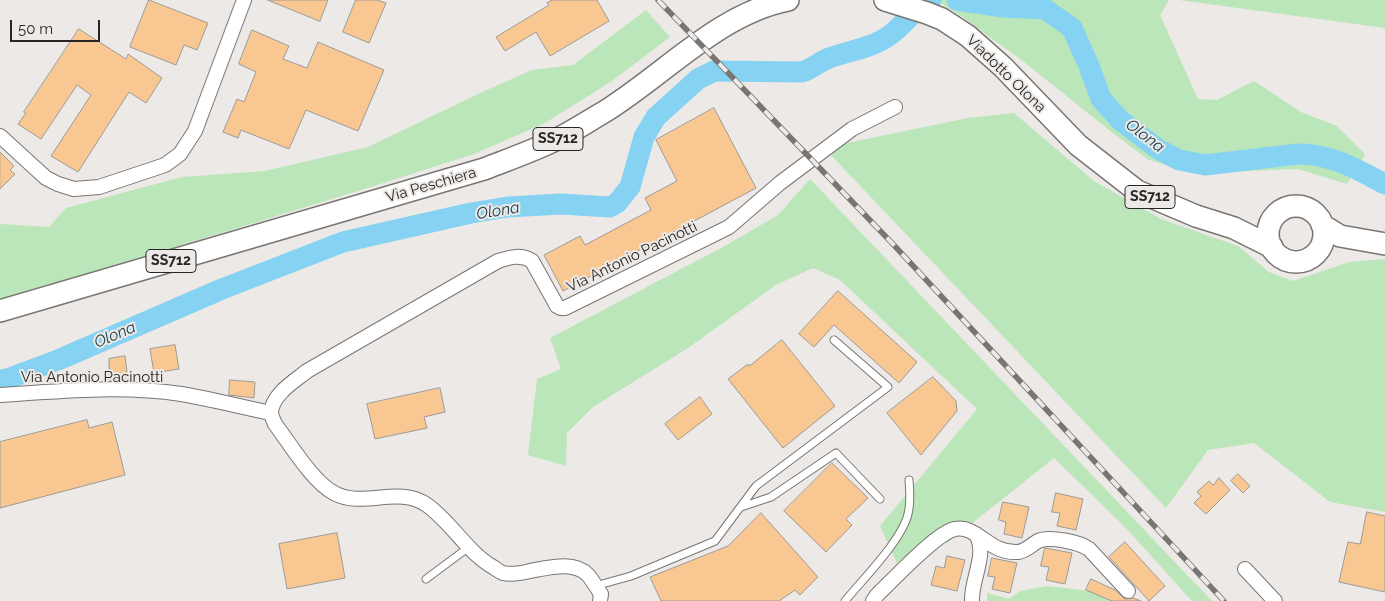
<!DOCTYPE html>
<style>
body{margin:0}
#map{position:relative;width:1385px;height:601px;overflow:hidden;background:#ede9e6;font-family:Raleway,sans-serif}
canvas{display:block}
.scale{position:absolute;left:10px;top:20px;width:90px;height:22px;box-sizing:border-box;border:2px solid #282625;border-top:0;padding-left:6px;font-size:15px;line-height:18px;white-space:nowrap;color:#282625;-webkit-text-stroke:4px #ede9e6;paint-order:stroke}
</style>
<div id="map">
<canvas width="1385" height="601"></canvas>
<div class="scale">50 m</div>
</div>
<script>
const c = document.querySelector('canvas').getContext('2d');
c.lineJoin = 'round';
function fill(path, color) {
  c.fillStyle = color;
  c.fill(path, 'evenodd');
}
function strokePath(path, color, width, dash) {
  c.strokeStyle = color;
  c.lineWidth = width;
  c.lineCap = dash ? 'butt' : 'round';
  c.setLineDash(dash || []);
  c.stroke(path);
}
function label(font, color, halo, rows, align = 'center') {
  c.font = font + ' Raleway,sans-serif';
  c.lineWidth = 4;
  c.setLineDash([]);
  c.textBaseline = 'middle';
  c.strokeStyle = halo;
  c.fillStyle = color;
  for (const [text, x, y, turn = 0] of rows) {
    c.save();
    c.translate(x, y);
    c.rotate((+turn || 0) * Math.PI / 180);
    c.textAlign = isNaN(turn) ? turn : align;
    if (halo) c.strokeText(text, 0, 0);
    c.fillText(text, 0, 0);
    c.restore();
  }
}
const green = new Path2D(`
 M936 0H1169L1160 15 1198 99 1217 100 1254 81 1301 112 1337 126 1365 154 1347 184 1298 169 1195 173 1149 160 1114 134 1024 62 961 16Z
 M1179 0H1385V28Z
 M646 10 670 37 612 81 545 123 474 154 374 186 0 301V224L49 227 66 208 182 177 265 171 368 147 478 94 532 70 573 65Z
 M1014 113 1094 181 1161 219 1238 246 1269 272 1293 281 1349 262 1385 259V512L1330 502 1254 443 1208 450 1166 508 828 152 837 145 968 118Z
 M810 179 1212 601H1192L1125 527 1054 458 946 544 937 534 897 563 880 526 977 409 840 280 813 268 776 285 688 348 593 407 567 433 566 466 528 455 537 379 561 369 550 338 723 247 778 215Z
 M1048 586 1089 591 1112 601H987V593L1009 599 1020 591Z`);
const river = new Path2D(`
 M957 0 1003 7 1045 9 1072 28 1089 66 1101 99 1120 120 1137 133 1158 149 1179 160 1205 165 1298 154C1332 154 1356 169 1385 184
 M0 380 7 379 58 360 222 289 343 242 471 213 508 207 561 204 610 207 617 203 630 187 644 137 656 117 698 79 714 71 802 72C812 69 819 62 829 58 848 51 873 48 890 35 905 24 914 9 931 0`);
const building = new Path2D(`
 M149 0 208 23 197 50 184 45 176 65 130 47Z
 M268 0H328L320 21Z
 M356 0H377L386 3 369 43 343 32Z
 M553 0H597L609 21 550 56 536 32 505 51 496 37 549 5 547 3Z
 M79 29 126 59 128 54 162 78 146 103 129 92 78 172 51 156 91 95 77 85 41 139 18 124 26 113 24 112Z
 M252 30 289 46 283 59 307 68 318 42 384 70 358 131 306 110 289 149 241 130 238 138 223 132 237 99 244 102 256 72 239 64Z
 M714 108 756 188 563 291 544 255 580 236 585 245 651 210 645 198 677 181 656 140Z
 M0 152 14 166 10 170 15 174 0 189Z
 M838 291 917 362 899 383 834 325 814 347 799 334Z
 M782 340 835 406 783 448 728 379 748 364 749 366Z
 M175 345 179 369 154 373 150 349Z
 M125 356 128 381 109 380V359Z
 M933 377 956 401 957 411 921 455 887 413Z
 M230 380 255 382 254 398 229 395Z
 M440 388 445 412 424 417 427 428 375 439 367 404Z
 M700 397 712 414 678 440 665 424Z
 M87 420 89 428 112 422 125 475 0 508V442Z
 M832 463 868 498 846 519 852 525 826 552 784 511Z
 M1238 474 1250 486 1243 493 1231 481Z
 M1219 478 1230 490 1206 514 1194 503 1201 496 1197 492 1209 481 1213 485Z
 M1056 493 1083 499 1076 530 1057 526 1060 513 1052 512Z
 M1003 502 1029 507 1022 538 1004 534 1006 522 999 520Z
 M1367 512 1385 516V592L1339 582 1348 542 1360 544Z
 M761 513 818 577 800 595 795 590 779 601H661L650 577 728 546Z
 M337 533 345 578 287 589 279 544Z
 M1125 542 1165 586 1149 601 1109 557Z
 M1045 548 1072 553 1065 584 1046 580 1049 567 1041 566Z
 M947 556 965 560 957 591 931 585 936 566 944 568Z
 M992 558 1017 563 1010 593 992 589 995 577 988 576Z
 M1091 579 1115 590 1125 599 1133 598 1141 601H1112L1086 590Z`);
const lane = new Path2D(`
 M741 507 771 497 836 453 880 499
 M426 579 469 547
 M595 586 631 576 715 541 756 486 888 387 834 340
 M845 601C863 579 902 540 908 514 911 502 910 491 909 480`);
const street = new Path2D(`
 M0 136 46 178 58 184 74 189 99 187 165 165 180 154 195 131 244 0
 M0 395C59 391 122 385 181 394 211 399 241 407 271 413
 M1245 569 1275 601
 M600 601 601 594C597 588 593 581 588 575 574 560 547 568 530 571 522 573 511 575 503 573 500 572 496 569 493 567 467 552 452 523 427 505 398 485 363 509 334 493 313 482 290 444 275 424 274 421 271 416 271 413 272 394 295 381 307 371L498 261C511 257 521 254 532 261L557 306 561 308H565L729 227 780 183 852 129 895 107
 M873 601 877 595C892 581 937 532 955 529 960 528 966 529 970 531 987 539 995 553 1018 552 1026 551 1031 545 1038 541 1050 536 1079 542 1089 549L1128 591
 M972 601C971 578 988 555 976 534`);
const primary = new Path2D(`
 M885 0 927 13 942 19 968 36 1003 67 1078 145 1137 191 1196 216 1234 228 1272 247
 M1268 234a28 28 0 1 1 56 0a28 28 0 1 1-56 0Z
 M1322 225 1340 236 1385 244
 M0 311 484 169C507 160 530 152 551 142 569 134 587 122 604 112 664 75 718 14 788 0`);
const rail = new Path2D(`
 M658 0 891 242 1224 601`);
const shields = [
 [558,139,50],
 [1150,197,50],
 [171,261,50]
];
const shieldNames = [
 ["SS712",558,139],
 ["SS712",1150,197],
 ["SS712",171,261]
];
const streetNames = [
 ["Viadotto Olona",1006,74,44],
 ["Via Peschiera",431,185,-16],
 ["Via Antonio Pacinotti",632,257,-26],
 ["Via Antonio Pacinotti",92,377]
];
const waterNames = [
 ["Olona",1145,136,37],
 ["Olona",498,211,-9],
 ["Olona",115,335,-23]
];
fill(green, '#bae6ba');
strokePath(river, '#85d2f2', 21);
fill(building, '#f8c792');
strokePath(building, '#9d9a97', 1);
strokePath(lane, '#797573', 9);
strokePath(street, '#797573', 16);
strokePath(primary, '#797573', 24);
strokePath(lane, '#fff', 7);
strokePath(street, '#fff', 14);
strokePath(primary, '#fff', 21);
strokePath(rail, '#787573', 5.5);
strokePath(rail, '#ede9e6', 4, [11]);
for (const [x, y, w] of shields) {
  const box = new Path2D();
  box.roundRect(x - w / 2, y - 11.5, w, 23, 4);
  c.fillStyle = '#ede9e6';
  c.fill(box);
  strokePath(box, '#282625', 1);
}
label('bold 14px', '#282625', null, shieldNames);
label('15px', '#282625', '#ede9e6', streetNames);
label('italic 16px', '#183c4a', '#ede9e6', waterNames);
</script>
